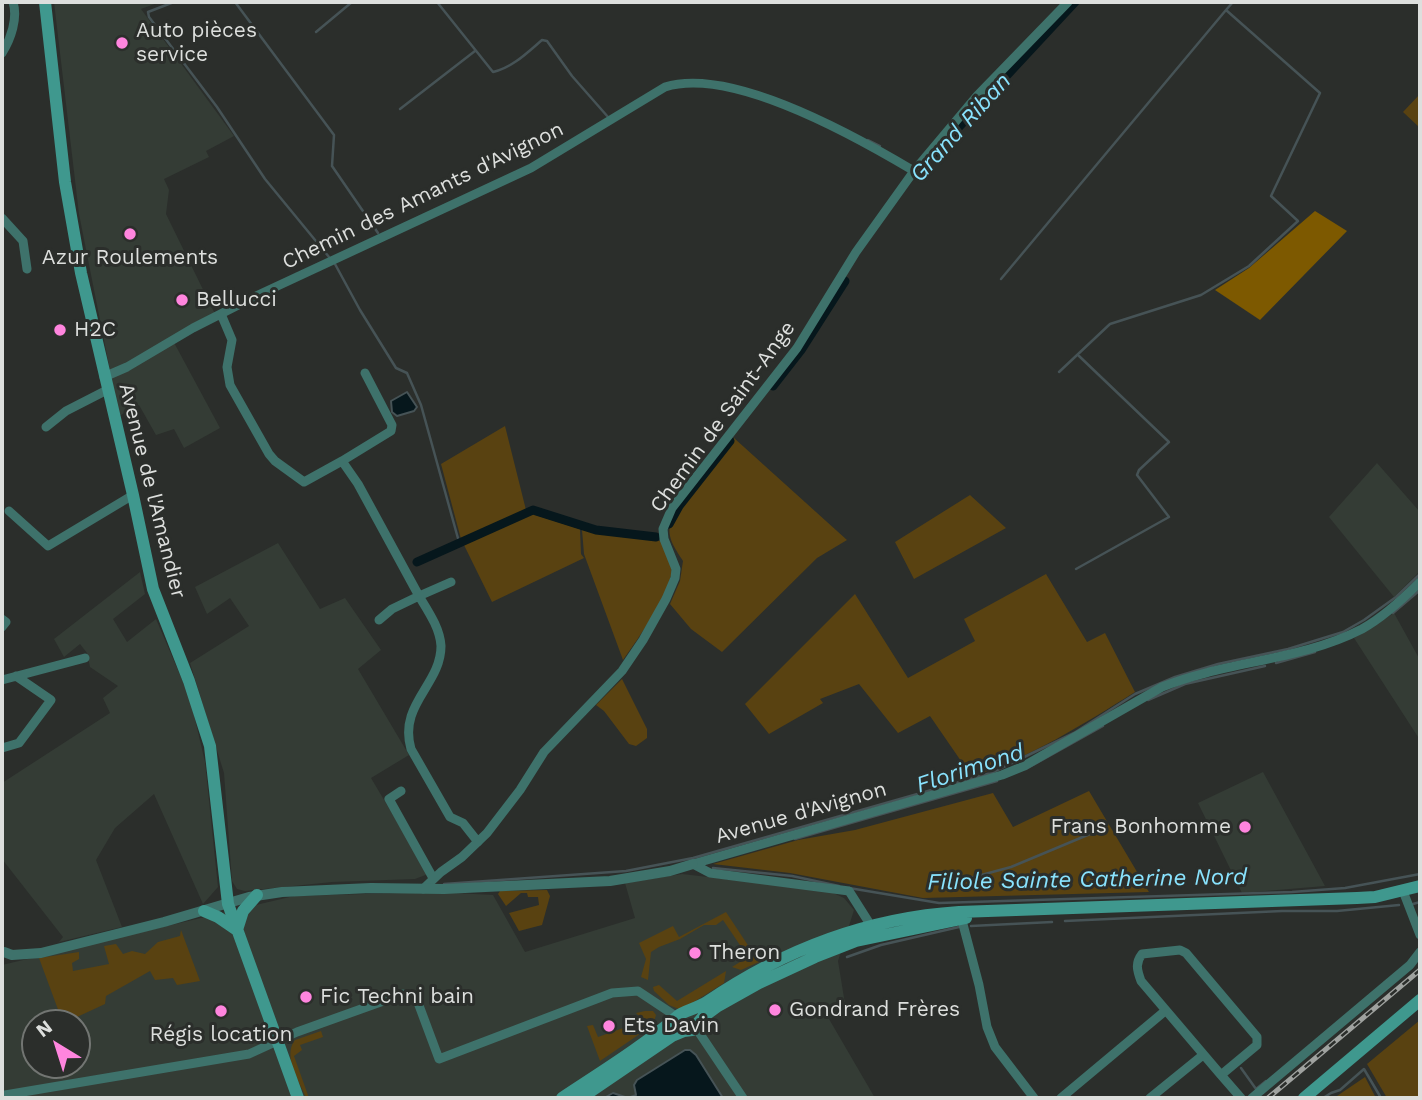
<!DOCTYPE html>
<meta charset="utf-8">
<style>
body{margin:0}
#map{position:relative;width:1422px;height:1100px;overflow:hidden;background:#2b2e2b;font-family:"Work Sans",sans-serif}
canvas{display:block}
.frame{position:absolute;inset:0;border:4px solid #dddfdd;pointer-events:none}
.north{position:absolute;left:21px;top:1009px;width:70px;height:70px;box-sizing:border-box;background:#2b2e2b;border:2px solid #727572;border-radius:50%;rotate:322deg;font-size:19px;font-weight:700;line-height:28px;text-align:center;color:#dddfdd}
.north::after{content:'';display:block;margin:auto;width:24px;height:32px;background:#ff85de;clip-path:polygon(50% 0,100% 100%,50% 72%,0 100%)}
</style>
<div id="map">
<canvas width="1422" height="1100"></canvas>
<div class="frame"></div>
<div class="north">N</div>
</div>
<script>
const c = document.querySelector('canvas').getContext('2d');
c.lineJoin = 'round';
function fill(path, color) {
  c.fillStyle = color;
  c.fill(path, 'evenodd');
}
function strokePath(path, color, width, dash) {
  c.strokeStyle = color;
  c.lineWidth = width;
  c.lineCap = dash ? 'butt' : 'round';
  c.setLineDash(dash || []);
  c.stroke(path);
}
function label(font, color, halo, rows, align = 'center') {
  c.font = font + ' "Work Sans",sans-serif';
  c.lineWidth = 6;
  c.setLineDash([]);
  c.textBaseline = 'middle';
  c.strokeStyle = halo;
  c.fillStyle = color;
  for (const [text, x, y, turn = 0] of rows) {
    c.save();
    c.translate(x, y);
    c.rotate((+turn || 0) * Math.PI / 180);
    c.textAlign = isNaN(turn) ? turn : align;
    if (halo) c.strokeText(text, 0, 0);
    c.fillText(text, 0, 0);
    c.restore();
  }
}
const built = new Path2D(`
 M54 2H160L141 9 234 136 206 151 209 157 164 179 169 190 166 214 215 314 171 337 220 428 184 448 174 429 156 435 139 405 119 416 79 214Z
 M1377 463 1420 512V571L1394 597 1329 517Z
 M278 543 320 609 345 598 381 650 358 669 409 755 371 778 428 874 415 879 332 882 245 891 237 889 232 881 224 773 190 663 249 626 230 598 207 614 195 587Z
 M140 572 145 594 113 619 127 642 156 619 190 698 205 762 218 887 203 904 154 794 115 828 96 860 122 927 59 942 63 937 2 859V783L110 713 103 698 118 686 90 667 87 653 80 644 64 657 54 639Z
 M1394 613 1420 660V740L1354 638Z
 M1263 772 1325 886 1242 893 1198 803Z
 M682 874 829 891 844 898 854 910 838 961 846 1010 829 1019 875 1098H2V965L294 896 435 892 493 895 525 952 635 918 625 883ZM35 1023H77V1065H35Z`);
const green = new Path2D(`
 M1420 94V128L1403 112Z
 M505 426 526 510 461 539 441 464Z
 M734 438 847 540 817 558 722 652 691 629 670 604 680 581 683 561C677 551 667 539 670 526 675 507 720 456 734 438Z
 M970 495 1006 528 914 579 895 542Z
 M532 514 580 529 581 554 584 558 492 602 463 543Z
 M582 530 661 541C665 548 671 558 672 566 673 591 637 640 623 660L584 554Z
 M1046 574 1087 642 1105 633 1135 692C1082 725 1031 757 972 777L930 716 898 733 859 684 820 699 823 703 769 734 745 704 855 594 908 678 975 641 964 619Z
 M622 679 647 729V738L636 746 629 744 604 711 596 705Z
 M1089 791 1149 892 923 898 790 873 713 864 798 840 855 830 993 793 1013 827Z
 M547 890 550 896 542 925 519 931 509 913 539 905 538 897H528L527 893H521L506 906 498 894 500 891Z
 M726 912 759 962 741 970 732 967 748 957 723 920 716 925H704L680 939 659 947 651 952 648 980 641 977 646 959 639 943 673 926 679 937Z
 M181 930 200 981 177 985 173 978 155 980 150 971 106 996 105 1004 77 1017 76 1022 63 1023 39 958 79 952V959L72 963 73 971 109 964 104 946 116 944 123 954 132 951 145 954 158 942 180 936Z
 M726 971 724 983 681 1010 669 1005 654 991 653 987 659 985 677 1001Z
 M645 1011H653L656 1015 653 1025 600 1061 587 1026 593 1025 598 1037 626 1027 624 1021 636 1023 641 1018 636 1013Z
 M1420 1020V1098H1387L1367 1064Z
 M321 1031 323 1037 300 1045 302 1050 294 1056 309 1098H306C300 1082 282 1056 295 1040Z
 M1365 1077 1376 1098H1333L1337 1096Z`);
const forest = new Path2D(`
 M1315 211 1347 231 1260 320 1215 290 1249 268Z`);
const water = new Path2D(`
 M407 392 417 407 414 411 397 416 392 412 391 401Z
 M685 1050H690L696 1055 723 1098H604L613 1093 628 1098 636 1095 634 1085 637 1080Z`);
const stream = new Path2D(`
 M174 2 148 12 149 17 217 107 265 179 329 257
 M235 2 334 135 332 166 378 233
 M437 2 493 72C512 68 528 52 542 40L547 41 572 76 608 117
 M316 32 352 2
 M400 109 475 51
 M868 140 880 146
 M335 264 360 310 396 368 407 373 421 405 459 542
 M1001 279 1226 10
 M1059 372 1110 324 1201 295 1249 266 1298 221 1271 196 1320 93 1226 10 1233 2
 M1076 569 1169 517 1137 475 1139 470 1169 442 1079 356
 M1393 613 1420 590
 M1276 663 1315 652
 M1148 700 1185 684 1265 666
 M1026 769 1103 726
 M795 839 997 781
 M713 868 792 876 839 886
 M444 884 626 871 693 858 991 773 1074 733 1135 694 1175 677 1218 664 1288 649 1343 632 1364 620 1396 597 1420 574
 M944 885 1011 867 1090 834
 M849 888 939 903 1292 892 1345 888 1420 874
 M1413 904 1420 902
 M1065 921 1282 911H1337L1399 905
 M971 926 1052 922
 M847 957 881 945 959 927
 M1241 1068 1256 1089 1266 1081
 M1323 1098 1331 1093 1340 1090 1364 1069 1381 1098`);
const canal = new Path2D(`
 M931 157 1075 2
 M773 386 801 350 845 281
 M669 524 679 506 730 441
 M417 562 533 510 596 530 656 537`);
const minor = new Path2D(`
 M2 53C11 39 18 18 13 2
 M2 218 23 241 27 269
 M221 314 232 340 227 367 230 385 269 454 275 461 304 482 342 461 358 484 419 596 451 582
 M104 377 127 367 193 328 256 296 531 168 665 87C731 66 857 137 914 171
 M46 427 66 411 107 390
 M342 461 391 431 392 425 365 373
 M9 511 48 546 133 495
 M2 619 6 622 2 627
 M379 620 392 609 419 596C428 611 440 628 441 646 441 685 398 704 411 749L450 817 463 823 478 842
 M2 680 85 658
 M2 748 19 743 51 700 16 676
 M401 791 389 799 433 878
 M693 864 1002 775 1024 766 1162 687C1226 661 1300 661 1362 629 1384 617 1403 599 1420 582
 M693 864 710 873 849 891 868 921 871 931
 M423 889 441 872 462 857 487 833 520 790 544 752 622 671 643 640 666 599 675 578 676 569 664 539 663 529 672 508 797 348 856 252 914 171 977 96 1068 2
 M1403 891 1420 935
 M960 913 979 985 987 1027 995 1047 1034 1098
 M1180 950 1186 953 1257 1037V1045L1221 1075 1141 981C1137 970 1135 963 1142 954Z
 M696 1028 743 1098
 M1221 1075 1241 1098
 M2 1098 5 1095 249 1054 297 1032 403 994 417 1000 439 1059 612 993 638 991 677 1017
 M1061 1098 1165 1011
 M1150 1098 1203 1055
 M1252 1098 1410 965 1420 952`);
const tertiary = new Path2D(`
 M4 952 12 955 41 953 164 922 249 897 282 892 371 888 444 889 610 881 670 871 693 864`);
const secondary = new Path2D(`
 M45 2 65 182 81 273 133 495 153 589 189 681 210 746 228 904 298 1098
 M204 911 218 917 237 930 243 911 257 895
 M562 1098C601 1072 644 1046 679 1015 682 1012 700 1007 707 1002 783 950 867 918 959 912L1357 898 1375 897 1420 886
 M581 1098 672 1036 684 1031 692 1030 703 1017 718 1006 759 983 815 957 856 941 966 918
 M1304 1098 1420 1000`);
const rail = new Path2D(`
 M1268 1098 1420 970`);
const markers = [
 [122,43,7,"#ff85de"],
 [130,234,7,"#ff85de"],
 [182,300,7,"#ff85de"],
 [60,330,7,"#ff85de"],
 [1245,827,7,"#ff85de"],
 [695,953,7,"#ff85de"],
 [306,997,7,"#ff85de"],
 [775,1010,7,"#ff85de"],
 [221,1011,7,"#ff85de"],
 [609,1026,7,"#ff85de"]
];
const poiNames = [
 ["Auto pièces",136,31],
 ["service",136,55],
 ["Azur Roulements",130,258,"center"],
 ["Bellucci",196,300],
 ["H2C",74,330],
 ["Frans Bonhomme",1231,827,"right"],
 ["Theron",709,953],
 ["Fic Techni bain",320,997],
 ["Gondrand Frères",789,1010],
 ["Ets Davin",623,1026],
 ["Régis location",221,1035,"center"]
];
const streetNames = [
 ["Chemin des Amants d'Avignon",423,196,-26],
 ["Chemin de Saint-Ange",723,417,-54],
 ["Avenue de l'Amandier",152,491,76],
 ["Avenue d'Avignon",801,813,-16]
];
const waterNames = [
 ["Grand Riban",961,128,-48],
 ["Florimond",970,769,-18],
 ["Filiole Sainte Catherine Nord",1087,880,-1]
];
fill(built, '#343c35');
fill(green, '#594211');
fill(forest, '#7d5900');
fill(water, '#06171c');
strokePath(water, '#465356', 2);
strokePath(stream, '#465356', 2.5);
strokePath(canal, '#06171c', 9);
strokePath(minor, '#3e726b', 9);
strokePath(tertiary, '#3e726b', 10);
strokePath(secondary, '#3f988e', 12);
strokePath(rail, '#9fa29f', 5);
strokePath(rail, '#2b2e2b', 2.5, [8]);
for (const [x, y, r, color] of markers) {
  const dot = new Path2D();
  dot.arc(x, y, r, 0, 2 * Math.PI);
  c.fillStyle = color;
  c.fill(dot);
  strokePath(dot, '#2b2e2b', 2.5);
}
label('21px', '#dddfdd', '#2b2e2b', poiNames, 'left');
label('21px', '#dddfdd', '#2b2e2b', streetNames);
label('italic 23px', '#89e3fe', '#2b2e2b', waterNames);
</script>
